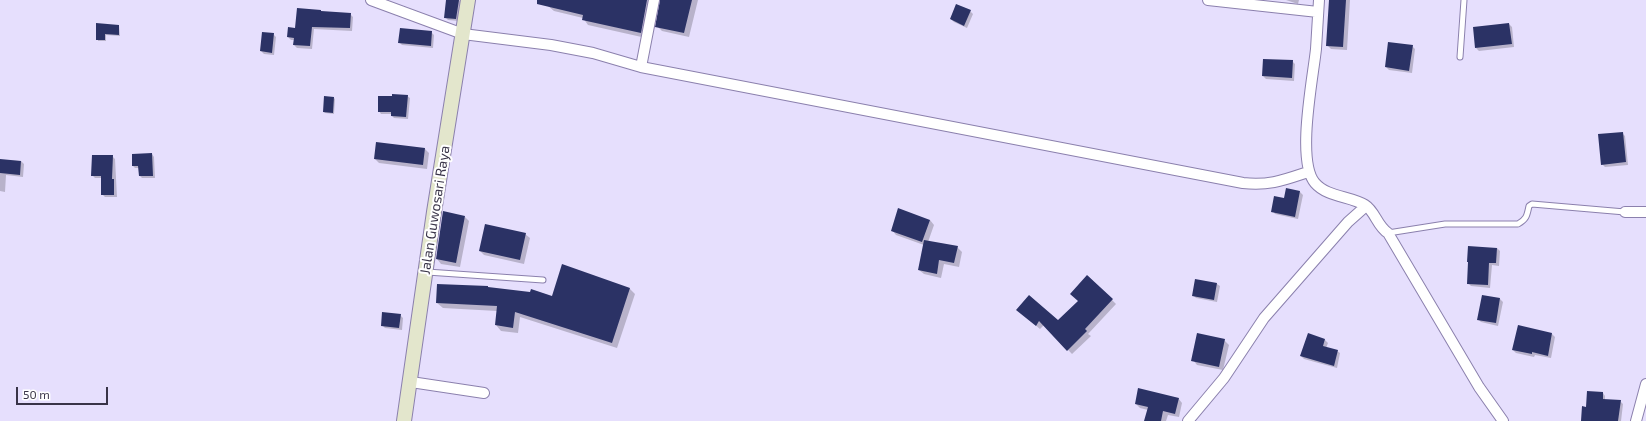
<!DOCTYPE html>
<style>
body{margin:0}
#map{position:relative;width:1646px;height:421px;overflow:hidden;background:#e6dffd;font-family:"Exo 2",sans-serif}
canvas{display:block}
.scale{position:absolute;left:16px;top:387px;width:92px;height:18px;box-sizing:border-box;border:2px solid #393448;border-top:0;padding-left:5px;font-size:12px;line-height:14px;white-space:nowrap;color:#393448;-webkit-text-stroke:3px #fff;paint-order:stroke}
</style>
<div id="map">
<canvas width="1646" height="421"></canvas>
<div class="scale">50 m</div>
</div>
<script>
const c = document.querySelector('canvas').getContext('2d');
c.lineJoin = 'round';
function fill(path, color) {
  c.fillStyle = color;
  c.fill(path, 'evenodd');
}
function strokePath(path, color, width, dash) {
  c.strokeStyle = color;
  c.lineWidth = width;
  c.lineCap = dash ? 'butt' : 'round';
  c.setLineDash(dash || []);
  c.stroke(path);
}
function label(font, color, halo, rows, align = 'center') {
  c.font = font + ' "Exo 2",sans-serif';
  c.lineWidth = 4;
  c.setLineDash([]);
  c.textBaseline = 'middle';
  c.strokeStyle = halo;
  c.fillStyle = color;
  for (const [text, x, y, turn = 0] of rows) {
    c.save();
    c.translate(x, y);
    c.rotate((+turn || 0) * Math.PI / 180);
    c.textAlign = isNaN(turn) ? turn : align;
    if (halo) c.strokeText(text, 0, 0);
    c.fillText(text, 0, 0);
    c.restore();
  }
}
const shadow = new Path2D(`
 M447 0H459L462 3 459 21 448 20 445 17Z
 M550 0H656L646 38 588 25 583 18 554 11 548 6Z
 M661 0H698L689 37 662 31 657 26Z
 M1286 0H1299L1298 4Z
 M1330 0H1350L1347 50 1331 49 1327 45Z
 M321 11 323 12 350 14 353 17 352 31 314 29 312 49 297 48 294 45 295 40H291L288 37 295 29Z
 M970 11 973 14 967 28 954 22 951 19Z
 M97 24 119 26 120 36 106 35V41H98Z
 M1509 24 1512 27 1514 47 1479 51 1476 48Z
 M431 32 434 35 433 48 402 45 399 42Z
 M273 34 276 37 274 55 264 54 261 51Z
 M1412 46 1415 49 1412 73 1389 70 1386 67Z
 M1292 61 1295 64 1294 81 1266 79 1263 76Z
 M407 96 410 98 408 119 394 118 392 116V114H381L379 111Z
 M334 98 335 99 334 114 325 113 324 112Z
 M1622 133 1625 136 1628 165 1605 167 1602 164Z
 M424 148 429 153 427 169 379 163 375 159Z
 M152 154 154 157 155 178H142L140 176 139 168H135L133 166Z
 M112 156 115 159 117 197H105L102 194V178H95L92 175Z
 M0 160 21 161 24 164 23 177 6 175 5 192 0 191Z
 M1287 189 1300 192 1303 195 1298 219 1275 214 1273 211 1285 200Z
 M465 217 469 221 460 267 441 264 437 259Z
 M930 220 934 225 928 242 957 247 962 252 959 267 944 264 941 278 924 274 919 270 924 245 896 235 892 230Z
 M525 234 530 238 524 264 484 255 480 251Z
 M1497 248 1500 251 1499 266 1492 265 1490 288 1471 286 1468 283Z
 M563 265 630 289 635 294 617 348 520 317 518 333 501 331 496 325 497 311 443 308 437 303 489 289 552 297Z
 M1088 276 1116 304 1088 334 1091 336 1072 354 1044 325 1040 329 1022 314 1058 321 1079 301Z
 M1196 280 1217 284 1220 286 1217 302 1196 298 1194 296Z
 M1483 296 1500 299 1503 302 1498 326 1481 322 1478 319Z
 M400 315 403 318 402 330 385 328 382 325Z
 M1519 326 1552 334 1555 337 1551 358 1535 355 1534 357 1516 353 1513 350Z
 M1309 335 1325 340 1328 343 1326 348 1337 351 1340 353 1337 368 1304 359 1301 356Z
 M1224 340 1229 345 1223 370 1197 365 1193 360Z
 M1603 393 1605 396V400L1620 401 1623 404 1621 421H1582L1587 408Z
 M1178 398 1182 403 1179 417 1168 415 1166 421H1145L1148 410 1140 408 1136 404Z`);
const building = new Path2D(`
 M446 0H459L456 19 444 18Z
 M537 0H647L641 33 582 20 583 15 537 4Z
 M660 0H692L684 33 655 27Z
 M1329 0H1346L1343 47 1326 46Z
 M956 4 971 10 964 26 950 19Z
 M297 8 321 10V11L351 13 350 28 312 27 310 46 293 45 294 38 287 37 288 27 295 28Z
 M96 23 119 25V35L105 34V40H96Z
 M1509 23 1512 44 1475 48 1473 27Z
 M400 28 432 31 431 46 398 43Z
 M262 32 274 33 272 53 260 51Z
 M1388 42 1413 45 1409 71 1385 67Z
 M1263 59 1293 60 1292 78 1262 76Z
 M392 94 408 95 406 117 391 116V112H378V96H392Z
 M324 96 334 97 333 113 323 112Z
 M1623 132 1626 162 1601 165 1598 134Z
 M376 142 425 148 423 165 374 159Z
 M152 153 153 176H139L138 166H132V154Z
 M92 155H113L112 179H114V195H101V176H91Z
 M0 159 21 161 20 175 0 173Z
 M1286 188 1300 191 1295 217 1271 212 1274 196 1284 198Z
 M898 208 930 220 922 242 891 231Z
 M443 211 465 216 456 263 436 259Z
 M485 224 526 233 520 260 479 251Z
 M924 240 958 246 954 263 939 260 937 274 918 270Z
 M1468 246 1497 248 1496 263H1489L1488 285 1467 284 1468 262H1467Z
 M562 264 630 288 612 343 515 312 513 328 495 325 497 306 436 303 437 284 488 286V287L530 292 531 289 552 296Z
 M1087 275 1113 299 1085 329 1087 331 1067 351 1039 321 1036 326 1016 310 1029 295 1058 320 1078 301 1070 294Z
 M1195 279 1217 283 1214 300 1192 296Z
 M1482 295 1500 298 1496 323 1477 320Z
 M382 312 401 314 399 328 381 326Z
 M1518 325 1552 333 1548 356 1532 352V354L1512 350Z
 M1197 333 1225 339 1219 367 1191 361Z
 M1308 333 1325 339 1323 346 1338 350 1334 366 1300 356Z
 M1138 388 1179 398 1175 414 1163 411 1161 421H1144L1148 407 1135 404Z
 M1587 391 1603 392V399L1621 400 1618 421H1581L1582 406 1586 407Z`);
const lane = new Path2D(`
 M1460 57 1464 0
 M1388 233 1445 224H1518C1527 219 1527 215 1529 206L1532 204 1625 212
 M427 272 543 280`);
const street = new Path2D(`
 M371 0 463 34 551 45 593 53 641 67 1243 183C1269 186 1284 180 1308 172
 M1208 0 1318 12
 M1319 0C1318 16 1317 32 1316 49 1313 78 1296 161 1315 183 1327 197 1350 196 1365 205 1375 211 1377 226 1388 233L1479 387 1503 421
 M641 67 654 0
 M1625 212H1646
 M411 382 484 393
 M1188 421 1224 378 1264 318 1348 222 1366 206
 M1636 421 1646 384`);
const secondary = new Path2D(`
 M404 421 434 212 468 0`);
const streetNames = [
 ["Jalan Guwosari Raya",435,210,-81]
];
fill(shadow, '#0003');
fill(building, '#2b3265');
strokePath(lane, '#8b80ad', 7);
strokePath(street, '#8b80ad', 12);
strokePath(secondary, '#8b80ad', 16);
strokePath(lane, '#fff', 5);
strokePath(street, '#fff', 10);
strokePath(secondary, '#e3e6cc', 14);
label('14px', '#393448', '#fff', streetNames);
</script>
